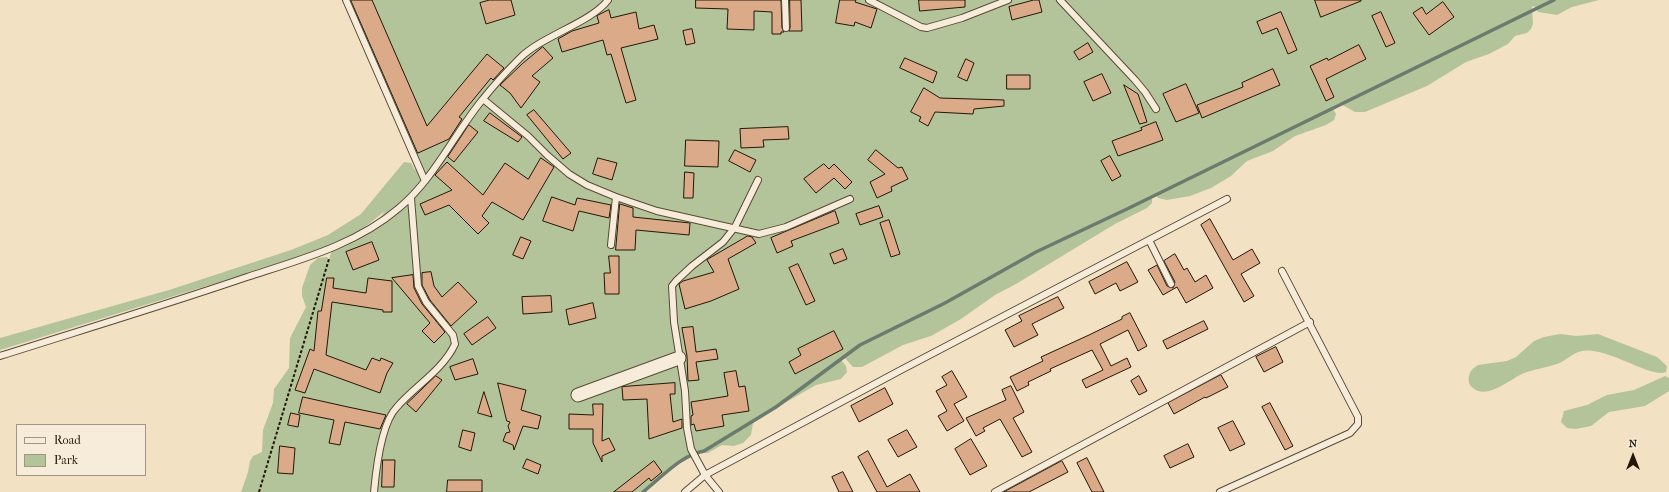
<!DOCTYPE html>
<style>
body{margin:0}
#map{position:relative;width:1669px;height:492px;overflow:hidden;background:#f3e1c4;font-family:"IM FELL French Canon",serif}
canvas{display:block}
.legend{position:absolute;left:16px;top:424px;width:130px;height:52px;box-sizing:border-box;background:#f7ecd9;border:1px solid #a29785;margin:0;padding:5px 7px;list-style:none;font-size:12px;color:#231706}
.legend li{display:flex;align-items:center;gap:8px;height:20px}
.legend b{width:20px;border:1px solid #a29785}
.north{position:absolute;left:1613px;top:436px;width:40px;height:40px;-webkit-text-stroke:3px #f7ecd9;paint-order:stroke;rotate:0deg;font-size:11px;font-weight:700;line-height:16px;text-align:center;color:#231706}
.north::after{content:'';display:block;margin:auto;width:14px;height:18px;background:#231706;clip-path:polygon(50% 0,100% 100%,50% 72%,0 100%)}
</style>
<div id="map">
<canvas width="1669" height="492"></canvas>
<ul class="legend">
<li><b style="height:5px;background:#f7ecd9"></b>Road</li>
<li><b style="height:11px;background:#b4c49a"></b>Park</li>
</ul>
<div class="north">N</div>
</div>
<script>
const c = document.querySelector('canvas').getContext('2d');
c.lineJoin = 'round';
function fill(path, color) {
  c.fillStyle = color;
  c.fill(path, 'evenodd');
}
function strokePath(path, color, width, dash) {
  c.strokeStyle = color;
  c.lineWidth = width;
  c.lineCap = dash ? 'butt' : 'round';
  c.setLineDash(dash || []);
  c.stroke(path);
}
const green = new Path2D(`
 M345 0H1599L1572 7 1557 15 1538 12 1534 6 1532 7 1533 24 1531 29 1527 33 1515 36 1508 44 1489 54 1466 62 1427 86 1365 112H1355L1339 103 1332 107 1336 114 1334 120 1326 125 1295 136 1273 151 1247 161 1231 176 1211 188 1190 196 1167 200 1158 198 1156 195 1152 197V203L1147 208 1115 224 1016 284 995 295 961 319 931 336 903 345 862 367H853L844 357 841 360 846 366 847 372 841 379 816 385 757 419 753 423 751 435 743 443 734 446 722 445 708 453H693L643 492H241L248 472 250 461 253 456 262 452 263 430 273 403 274 389 289 368 290 338 306 307 302 296V288L310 265 318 258 327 257 329 260 332 250 371 230 385 211 355 235 313 253 0 350V338L169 290 291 250 328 235 361 214 404 162 411 163 415 170 417 166Z
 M1560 334 1577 336 1598 334 1657 357 1667 366 1666 372C1652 379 1606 346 1582 351 1572 353 1566 361 1557 364 1546 368 1533 369 1522 374 1509 380 1486 401 1472 387 1469 385 1468 381 1469 376 1470 371 1473 368 1478 365L1507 361 1516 357 1534 341 1544 337Z
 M1665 376 1669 378V391L1645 406 1609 412 1591 426 1576 429 1567 428 1561 422 1564 411 1587 405 1607 395 1634 390Z`);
const stream = new Path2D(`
 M643 492C662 477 681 455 704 451L776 407 860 345 945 303 1036 252 1127 209 1554 0`);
const building = new Path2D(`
 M351 0H372L427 126 487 54 504 68 493 80 491 78 459 117 462 119 449 139 418 153Z
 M490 0H511L515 15 486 24 480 3Z
 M696 0H781L782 28 784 32H781V34H772V12L754 11V30L727 29 728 9 696 8Z
 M790 0H801L802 31H789L790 28Z
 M840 0H856L855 2 877 9 871 28 855 22 854 26 836 23Z
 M919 0H965V7L920 11Z
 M1034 0H1039L1042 12 1012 20 1009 7Z
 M1315 0H1361V1L1321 17Z
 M1443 2 1454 17 1429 35 1413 13 1422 7 1426 14Z
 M609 10 611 18 636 12 639 29 654 25 658 39 621 48 636 100 626 103 611 54 607 55 603 40 562 52 558 39 572 31 599 23 597 16Z
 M1281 12 1297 50 1288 54 1277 28 1262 34 1257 22Z
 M1381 12 1395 43 1386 47 1372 16Z
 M692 29 695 43 686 45 683 31Z
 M1088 43 1093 52 1079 60 1074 52Z
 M1359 45 1366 59 1326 79 1334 97 1326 101 1310 66 1327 58 1328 60Z
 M543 47 553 58 532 76 540 82 521 108 510 93 500 85 522 64Z
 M905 58 937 72 933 83 900 68Z
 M966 59 974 63 967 81 958 77Z
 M1273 69 1280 85 1202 118 1197 105 1243 87 1242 83Z
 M1102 74 1111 93 1093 101 1084 82Z
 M1007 75H1030V89H1007Z
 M1186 84 1199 113 1176 122 1163 94Z
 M1124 85 1138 94 1147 122 1140 124Z
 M924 88 940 98 1004 100V106L974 109 973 114 935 112 928 126 919 121 921 117 911 112Z
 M534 110 571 153 563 159 527 115Z
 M490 113 522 137 518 142 484 121Z
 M1156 122 1163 140 1118 156 1112 141 1142 130 1141 128Z
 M469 125 478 132 454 162 448 157Z
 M788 127 789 139 763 140 764 147 741 148 740 129Z
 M686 140 719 141 718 167 685 166Z
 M735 150 756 160 750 172 729 161Z
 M876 150 898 168 902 167 908 179 891 187 892 191 877 198 870 182 885 174 868 160Z
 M1110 156 1121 176 1112 181 1101 161Z
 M541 158 554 167 523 220 492 202 482 216 489 223 478 234 449 205 425 215 420 204 452 190 435 175 447 162 483 195 505 163 528 179Z
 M598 158 617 163 612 180 593 174Z
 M824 164 829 169 834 164 852 182 845 189 834 178 816 193 804 179Z
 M685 172 694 173 693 198H684Z
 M552 197 575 205 577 198 611 205 609 218 579 211 573 231 543 221Z
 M620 204 633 208V217L690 223 689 235 636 230 635 250H616Z
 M879 206 883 217 860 225 856 214Z
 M835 211 839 223 791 241 793 246 777 253 771 238Z
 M1210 219 1233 260 1252 249 1260 263 1241 274 1254 296 1244 302 1201 225Z
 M889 220 900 254 891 257 880 223Z
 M748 236 752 237 756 243 728 259 739 289 711 301 685 309 679 284 683 281 714 272 707 260Z
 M521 237 531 241 523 259 513 255Z
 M372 242 379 260 353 270 346 252Z
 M843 249 847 259 834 264 830 254Z
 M1175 254 1184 270 1187 268 1195 282 1206 275 1213 288 1186 303 1177 287 1163 295 1148 270 1157 265 1167 286 1173 288 1175 282 1164 261Z
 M609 256H619V294H605L604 273H610Z
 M1127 262 1138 282 1120 291 1116 283 1095 294 1089 282Z
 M798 264 815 301 806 305 789 268Z
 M431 272 434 286 442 297 458 282 477 302 451 326 430 300 422 285V273Z
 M413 275 414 288 422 304 445 332 434 343 422 331 430 323 392 278Z
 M327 278H334L333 288 366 293 368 278 392 281V312H383V310L332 302 326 355 366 370 372 358 380 361 381 358 393 363 387 373 380 393 314 369 305 393 295 390 310 349 314 351 318 311H321Z
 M551 296 552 312 523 314 522 297Z
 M1058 297 1064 308 1032 324 1038 335 1014 347 1005 330 1022 321 1019 316Z
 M593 303 596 318 569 325 566 310Z
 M1130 313 1147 346 1138 351 1128 330 1100 344 1111 366 1127 358 1131 367 1086 388 1082 380 1103 370 1092 350 1050 369 1051 371 1028 382 1029 385 1017 391 1010 377 1043 361 1041 357 1089 335 1122 319V317Z
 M488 317 496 328 472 345 464 334Z
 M1204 321 1208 329 1167 349 1163 341Z
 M693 327 696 352 716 349 718 359 696 362 699 380 688 381 687 356 682 328Z
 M834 331 843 349 795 374 789 362 801 355 798 349Z
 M1276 347 1283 362 1264 372 1256 357Z
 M473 359 478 374 455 380 450 367Z
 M736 371 739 387 745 386 749 411 722 415 724 426 696 431 694 424 691 425V416L693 415 691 402 728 396 724 373Z
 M952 371 967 397 954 404 964 421 947 431 938 416 947 411 936 391 947 385 942 377Z
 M1221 375 1228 387 1206 398 1205 397 1174 414 1168 403Z
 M436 376 442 380 416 412 407 404Z
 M1139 376 1147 391 1139 395 1131 381Z
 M498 383 526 390 521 410 541 416 538 429 523 426 514 450 513 445 503 441 506 433 510 432 508 426 510 422 507 421Z
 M675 383V394H670L673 422 682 419V428L649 439 647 399 623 400 622 387Z
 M1011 386 1024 412 1013 418 1032 452 1022 457 1000 419 983 428 985 431 976 436 966 418 1006 400 1002 390Z
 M885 388 893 404 859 422 851 406Z
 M484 392 492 417 478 413Z
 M303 397 348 407 386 415 380 429 345 422 340 445 329 443 334 420 299 413Z
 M1270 403 1293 446 1285 450 1262 407Z
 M593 404H603L602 441 609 438 615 450 602 456V462L593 443V429H569V414L593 415Z
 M291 413 300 415 298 427 288 425Z
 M1233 421 1245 444 1230 451 1218 428Z
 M463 430 475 433 471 451 459 447Z
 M907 430 917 447 898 457 888 440Z
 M971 439 987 466 970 475 955 449Z
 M1188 444 1194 457 1170 468 1164 456Z
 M280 446 295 448 293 474 278 473Z
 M868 451 887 487 910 474 920 492H877L858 457Z
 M1087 458 1104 492H1092L1077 463Z
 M527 459 541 465 538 474 523 468Z
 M383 460H395L394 487H382Z
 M654 461 662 472 651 481 649 478 632 492H614Z
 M1062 461 1068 472 1029 492H1004Z
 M843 472 853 492H839L832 477Z
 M448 480H482V492H447Z`);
const path = new Path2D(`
 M259 492 329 259`);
const service = new Path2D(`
 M346 0 425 181
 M785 0 786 28
 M869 0 921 27 927 28 962 18 1008 0
 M1060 0 1135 80 1145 92 1156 109
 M483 99 528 136 547 155 569 174 587 185 616 197 657 211 759 234 786 227 850 199
 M1149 240 1171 284
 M611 245 616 197
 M0 356C82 330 165 305 247 277 299 260 356 245 399 208 434 179 454 134 483 99 494 85 507 71 520 58 542 36 592 22 608 0
 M374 492C376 470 381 423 397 407 415 386 443 370 455 344L453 335 426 302 418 286 411 198
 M685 492 705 475 899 371 1227 199
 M719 492 705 475 691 449 687 428 685 391 674 322 672 286 676 281 692 266 723 242 735 227 758 180
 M995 492 1310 322
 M1220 492 1350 433 1358 424V417L1282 271`);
const minor = new Path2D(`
 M578 395 679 358`);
fill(green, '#b4c49a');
strokePath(stream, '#6b7b6d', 3.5);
fill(building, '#dbaa89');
strokePath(building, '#231706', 1);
strokePath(service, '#574a36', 8);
strokePath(minor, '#574a36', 15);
strokePath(path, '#231706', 2, [3, 2]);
strokePath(service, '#f7ecd9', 6);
strokePath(minor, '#f7ecd9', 13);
</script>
